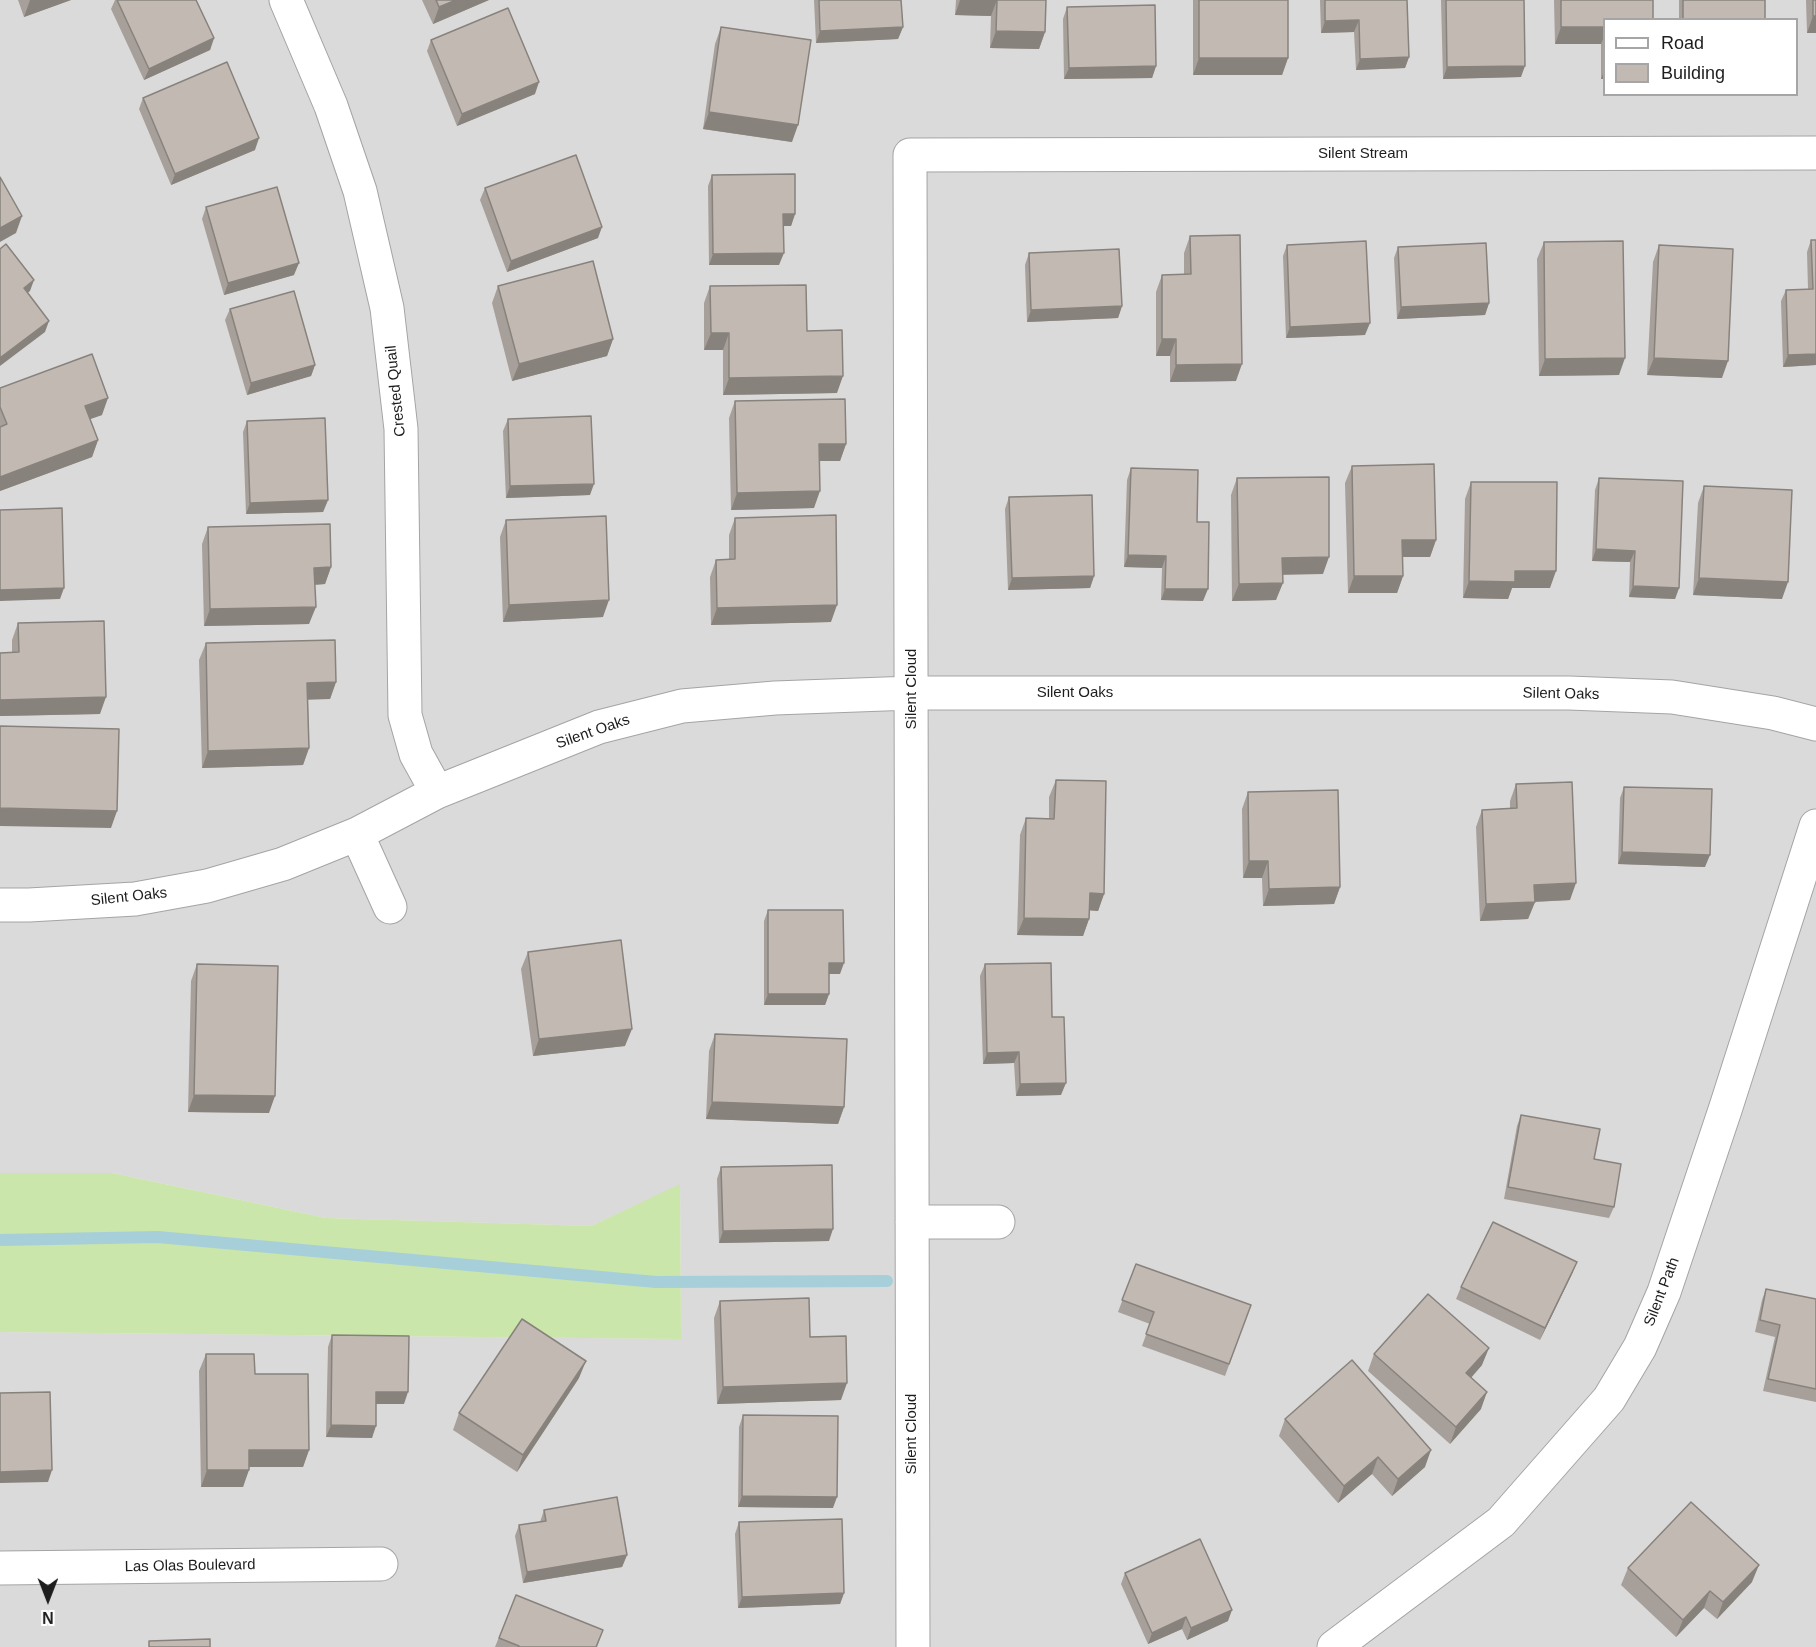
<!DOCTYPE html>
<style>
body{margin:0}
#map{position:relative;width:1816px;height:1647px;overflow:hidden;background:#eeeae3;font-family:Helvetica,sans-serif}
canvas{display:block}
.legend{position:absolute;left:1603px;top:18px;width:195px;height:78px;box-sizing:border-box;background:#fff;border:2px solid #a5a5a5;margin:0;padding:8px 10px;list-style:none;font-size:18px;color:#1d1d1d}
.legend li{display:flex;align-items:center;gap:12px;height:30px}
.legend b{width:30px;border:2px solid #a5a5a5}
.north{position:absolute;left:18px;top:1569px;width:60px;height:60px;-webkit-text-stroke:4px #fff;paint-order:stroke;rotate:180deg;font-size:16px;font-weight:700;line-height:24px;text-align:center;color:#1d1d1d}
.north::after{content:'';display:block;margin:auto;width:21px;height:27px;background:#1d1d1d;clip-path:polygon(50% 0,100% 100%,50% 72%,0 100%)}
</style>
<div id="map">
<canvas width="1816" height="1647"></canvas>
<ul class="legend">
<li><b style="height:8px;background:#fff"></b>Road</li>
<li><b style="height:16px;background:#c2b9b3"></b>Building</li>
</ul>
<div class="north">N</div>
</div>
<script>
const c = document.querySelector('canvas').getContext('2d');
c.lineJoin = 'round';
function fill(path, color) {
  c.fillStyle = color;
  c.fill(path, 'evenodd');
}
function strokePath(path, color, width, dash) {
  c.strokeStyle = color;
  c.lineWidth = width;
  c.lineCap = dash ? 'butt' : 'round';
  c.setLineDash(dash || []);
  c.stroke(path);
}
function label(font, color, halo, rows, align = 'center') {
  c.font = font + ' Helvetica,sans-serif';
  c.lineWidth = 6;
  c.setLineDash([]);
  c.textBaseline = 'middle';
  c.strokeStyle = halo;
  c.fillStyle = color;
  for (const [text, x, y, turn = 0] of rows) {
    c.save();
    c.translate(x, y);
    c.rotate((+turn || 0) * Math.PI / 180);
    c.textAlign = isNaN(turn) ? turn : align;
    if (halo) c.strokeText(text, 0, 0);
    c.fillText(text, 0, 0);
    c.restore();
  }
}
const residential = new Path2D(`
 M0 0H1816V1647H0V1332L681 1339 680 1185 591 1226 326 1218 112 1173H0ZM1604 20H1796V94H1604Z`);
const grass = new Path2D(`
 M0 1173H112L326 1218 591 1226 680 1184 681 1339 0 1332Z`);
const stream = new Path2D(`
 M0 1240 158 1237 656 1282 887 1281`);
const minor = new Path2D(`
 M286 0 331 106 360 191 387 308 401 429 405 715 416 754 437 792
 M357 834 390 907
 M0 905H29L135 899 207 886 283 864 357 834 437 792 599 727 682 706 775 698 912 693H1569L1672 697 1773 713 1816 724
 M912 1222H998
 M0 1568 381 1564
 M913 1647 910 155 1816 153
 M1334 1647 1501 1522 1609 1399 1640 1347 1664 1292 1725 1110 1816 826`);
const wall = new Path2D(`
 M18 0H71L24 17Z
 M115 0H196L214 38 210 50 144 80 111 9Z
 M422 0H489L433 24Z
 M814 0H901L903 27 898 39 816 43Z
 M956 0H1046L1045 32 1039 49 990 48 991 16 955 15Z
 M1193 0H1288V58L1282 75H1193Z
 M1320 0H1407L1409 57 1405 68 1356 70 1354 32 1321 33Z
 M1441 0H1524L1521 77 1443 79Z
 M1554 0H1653L1605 20V79H1601V44H1555Z
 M1679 0H1765V20H1679Z
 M1806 0H1816V33H1807Z
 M1067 7 1156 66 1152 78 1064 79 1063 19Z
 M721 27 792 142 703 129 715 44Z
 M431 40 535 94 457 126 427 51Z
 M143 98 255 150 171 185 139 109Z
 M712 175 795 214 791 226H783L779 265H709L708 186Z
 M485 188 598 238 507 272 480 200Z
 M206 207 294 275 224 295 202 219Z
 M1190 236 1236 381 1170 382V356H1156V292L1162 275H1184V253Z
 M1811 240H1816V365L1783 367 1781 301 1786 290 1808 289 1807 252Z
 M1544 242 1619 375 1539 376 1537 259Z
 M1287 245 1365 335 1286 338 1283 256Z
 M1659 245 1722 378 1647 375 1653 262Z
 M1398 247 1489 303 1485 315 1397 319 1394 258Z
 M1029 253 1122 306 1118 318 1027 322 1025 265Z
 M498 286 613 339 607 356 512 381 492 303Z
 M710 286 807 331 837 393 723 395V350H704V303Z
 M230 309 315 365 311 376 247 395 225 320Z
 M0 388 102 415 90 419 98 440 92 457 0 491Z
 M735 401 846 444 840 461H819L814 508 731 510 729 418Z
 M508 419 590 495 506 498 503 431Z
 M247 421 328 500 323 512 246 514 243 432Z
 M1352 466 1436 540 1430 557H1402L1403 576 1397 593H1348L1345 483Z
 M1131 468 1197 522 1203 601 1161 600 1162 568 1124 567 1127 480Z
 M1237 478 1323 574H1282L1276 600 1232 601 1231 495Z
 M1599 478 1679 588 1675 599 1629 597 1630 562 1592 561 1595 490Z
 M1471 482 1550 588H1512L1508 599 1463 598 1465 499Z
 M1704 486 1782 599 1693 595 1698 503Z
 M1009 497 1094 576 1090 588 1008 590 1005 509Z
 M735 518 831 622 711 625 710 577 716 560 729 559V535Z
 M506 520 603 617 503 622 500 537Z
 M208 527 331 567 325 584 315 585 309 624 204 626 202 544Z
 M18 623 100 714 0 716V653L12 652V640Z
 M206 643 336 682 330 699H308L309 748 303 765 202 768 199 660Z
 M1056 780 1104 894 1098 911 1090 910 1089 919 1083 936 1017 935 1020 835 1026 818H1049V797Z
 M1516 784 1570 900 1535 902 1528 919 1480 921 1476 827 1482 810 1510 808V801Z
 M1624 787 1705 867 1618 864 1620 798Z
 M1248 792 1340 887 1334 904 1263 906 1262 878H1243L1242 809Z
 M768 910 840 974H829V994L825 1005H764V921Z
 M528 952 625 1046 533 1056 521 969Z
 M197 964 269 1113 188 1112 191 981Z
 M985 964 1052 1017 1061 1095 1016 1096 1014 1063 983 1064 980 976Z
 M715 1034 844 1107 838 1124 706 1119 709 1051Z
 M1521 1115 1594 1159 1614 1207 1609 1218 1504 1199 1517 1126Z
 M721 1167 829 1241 719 1243 717 1179Z
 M1577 1262 1572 1274 1540 1340 1456 1299 1461 1287Z
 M1136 1264 1251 1305 1225 1376 1142 1346 1150 1324 1118 1312Z
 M1766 1289 1816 1299V1402L1763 1391 1775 1337 1755 1332 1762 1300Z
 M720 1301 810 1337 841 1400 717 1404 714 1318Z
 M332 1335 404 1404H376L372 1438 326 1437 328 1347Z
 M206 1354 255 1374 309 1450 303 1467H249L243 1487H201L199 1371Z
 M1374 1354 1482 1365 1471 1378 1481 1409 1450 1444 1368 1371Z
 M579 1378 517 1472 453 1430 459 1413Z
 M743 1415 833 1508 738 1507 739 1427Z
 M1285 1419 1425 1467 1392 1496 1372 1474 1338 1503 1279 1436Z
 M544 1510 627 1555 622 1567 523 1583 515 1536 519 1525 540 1522Z
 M739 1522 844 1593 840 1604 738 1608 735 1534Z
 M1628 1568 1752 1582 1717 1619 1704 1608 1676 1637 1621 1585Z
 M1125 1573 1228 1621 1187 1640 1182 1629 1148 1644 1121 1584Z
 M516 1595 603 1630 597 1647H495Z`);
const shadedWall = new Path2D(`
 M30 0H71L24 17Z
 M456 0H489L433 24 439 7Z
 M960 0H997L991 16 955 15Z
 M1813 16H1816V33H1807Z
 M1359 20 1354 32 1321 33 1325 21Z
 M903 27 898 39 816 43 820 31Z
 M1561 27H1605V34L1601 44H1555Z
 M996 31 1045 32 1039 49 990 48Z
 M214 38 210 50 144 80 149 69Z
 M1409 57 1405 68 1356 70 1360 59Z
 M1199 58H1288L1282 75H1193Z
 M1156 66 1152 78 1064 79 1069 68Z
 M1525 66 1521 77 1443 79 1447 67Z
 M1605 69V79H1601Z
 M539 82 535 94 457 126 462 114Z
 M709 112 798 125 792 142 703 129Z
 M259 138 255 150 171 185 175 174Z
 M783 214H795L791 226H779Z
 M22 216 16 233 0 242V228Z
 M602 227 598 238 507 272 511 261Z
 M784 253 779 265H709L713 254Z
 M299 263 294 275 224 295 228 283Z
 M34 280 30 291 19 300 24 288Z
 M1489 303 1485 315 1397 319 1401 307Z
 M1122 306 1118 318 1027 322 1031 310Z
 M49 321 45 332 0 366V358Z
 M1370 323 1365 335 1286 338 1290 327Z
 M711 333H729L723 350H704Z
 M613 339 607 356 512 381 519 364Z
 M1162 339H1176L1170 356H1156Z
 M1816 354V365L1783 367 1788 355Z
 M1625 358 1619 375 1539 376 1545 359Z
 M1654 358 1728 361 1722 378 1647 375Z
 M1242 364 1236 381 1170 382 1176 365Z
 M315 365 311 376 247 395 251 383Z
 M843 376 837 393 723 395 729 378Z
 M108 398 102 415 79 423 85 406Z
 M98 440 92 457 0 491V477Z
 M819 444H846L840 461H813Z
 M594 484 590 495 506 498 510 486Z
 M820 491 814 508 731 510 737 493Z
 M328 500 323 512 246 514 250 503Z
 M1402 540H1436L1430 557H1395Z
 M1596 549 1635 551 1630 562 1592 561Z
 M1128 555 1166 556 1162 568 1124 567Z
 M1329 557 1323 574 1276 575 1282 558Z
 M331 567 325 584 308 585 314 568Z
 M1515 571H1556L1550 588H1512L1508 599 1463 598 1469 581Z
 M1094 576 1090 588 1008 590 1012 578Z
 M1354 576H1403L1397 593H1348Z
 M1699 578 1788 582 1782 599 1693 595Z
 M1283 583 1276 600 1232 601 1239 584Z
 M1633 586 1679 588 1675 599 1629 597Z
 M64 588 60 599 0 601V590Z
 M1165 589H1208L1203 601 1161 600Z
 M609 600 603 617 503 622 509 605Z
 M837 605 831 622 711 625 717 608Z
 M316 607 309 624 204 626 210 609Z
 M336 682 330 699 301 700 307 683Z
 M106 697 100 714 0 716V700Z
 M309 748 303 765 202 768 208 751Z
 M0 808 117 811 111 828 0 826Z
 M1622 852 1710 855 1705 867 1618 864Z
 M1249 861H1268L1262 878H1243Z
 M1576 883 1570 900 1528 902 1534 885Z
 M1340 887 1334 904 1263 906 1269 889Z
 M1090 893 1104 894 1098 911 1084 910Z
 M1535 902 1528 919 1480 921 1486 904Z
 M1024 918 1089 919 1083 936 1017 935Z
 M829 963H844L840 974H825Z
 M768 994H829L825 1005H764Z
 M632 1029 625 1046 533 1056 539 1039Z
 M1019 1052 1014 1063 983 1064 987 1053Z
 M1066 1083 1061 1095 1016 1096 1020 1084Z
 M194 1095 275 1096 269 1113 188 1112Z
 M712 1102 844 1107 838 1124 706 1119Z
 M833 1229 829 1241 719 1243 723 1231Z
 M1577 1262 1572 1274 1540 1340 1545 1328Z
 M1489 1348 1482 1365 1460 1390 1466 1373Z
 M586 1361 579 1378 517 1472 523 1455Z
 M847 1383 841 1400 717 1404 723 1387Z
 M376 1392H408L404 1404H372Z
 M1487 1392 1481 1409 1450 1444 1456 1427Z
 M331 1425 376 1426 372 1438 326 1437Z
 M249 1450H309L303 1467H243Z
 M1431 1450 1425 1467 1392 1496 1398 1479Z
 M1378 1457 1372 1474 1338 1503 1344 1486Z
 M52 1470 48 1482 0 1483V1472Z
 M207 1470H249L243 1487H201Z
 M742 1496 837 1497 833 1508 738 1507Z
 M627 1555 622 1567 523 1583 527 1572Z
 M1759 1565 1752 1582 1717 1619 1723 1602Z
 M1710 1591 1704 1608 1676 1637 1683 1620Z
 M844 1593 840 1604 738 1608 742 1597Z
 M1232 1610 1228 1621 1187 1640 1191 1628Z
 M1186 1617 1182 1629 1148 1644 1152 1633Z`);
const building = new Path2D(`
 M117 0H196L214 38 149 69Z
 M436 0H456L439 7Z
 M819 0H901L903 27 820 31Z
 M997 0H1046L1045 32 996 31Z
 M1199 0H1288V58H1199Z
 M1325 0H1407L1409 57 1360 59 1359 20 1325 21Z
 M1446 0H1524L1525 66 1447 67Z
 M1561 0H1653V20H1605V27H1561Z
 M1683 0H1765V20H1683Z
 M1813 0H1816V16H1813Z
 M1155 5 1156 66 1069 68 1067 7Z
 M508 8 539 82 462 114 431 40Z
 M721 27 811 40 798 125 709 112Z
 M227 62 259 138 175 174 143 98Z
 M576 155 602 227 511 261 485 188Z
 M795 174V214H783L784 253 713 254 712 175Z
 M0 177 22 216 0 228Z
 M277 187 299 263 228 283 206 207Z
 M1240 235 1242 364 1176 365V339H1162V275L1191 274 1190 236Z
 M1811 240H1816V354L1788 355 1786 290 1813 289Z
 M1366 241 1370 323 1290 327 1287 245Z
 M1623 241 1625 358 1545 359 1544 242Z
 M1486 243 1489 303 1401 307 1398 247Z
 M6 244 34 280 24 288 49 321 0 358V249Z
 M1659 245 1733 249 1728 361 1654 358Z
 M1119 249 1122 306 1031 310 1029 253Z
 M593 261 613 339 519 364 498 286Z
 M806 285 807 331 842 330 843 376 729 378V333H711L710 286Z
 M294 291 315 365 251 383 230 309Z
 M92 354 108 398 85 406 98 440 0 477V427L7 424 0 407V388Z
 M845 399 846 444H819L820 491 737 493 735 401Z
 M591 416 594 484 510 486 508 419Z
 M325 418 328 500 250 503 247 421Z
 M1434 464 1436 540H1402L1403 576H1354L1352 466Z
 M1131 468 1198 470 1197 522H1209L1208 589H1165L1166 556 1128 555Z
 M1329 477V557L1282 558 1283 583 1239 584 1237 478Z
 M1599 478 1683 481 1679 588 1633 586 1635 551 1596 549Z
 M1471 482H1557L1556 571H1515V582L1469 581Z
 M1704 486 1792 490 1788 582 1699 578Z
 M1092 495 1094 576 1012 578 1009 497Z
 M62 508 64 588 0 590V510Z
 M836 515 837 605 717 608 716 560 735 559V518Z
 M606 516 609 600 509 605 506 520Z
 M330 524 331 567 314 568 316 607 210 609 208 527Z
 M104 621 106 697 0 700V653L19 652 18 623Z
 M335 640 336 682 307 683 309 748 208 751 206 643Z
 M0 726 119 729 117 811 0 808Z
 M1056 780 1106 781 1104 894 1090 893 1089 919 1024 918 1026 818 1054 819Z
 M1572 782 1576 883 1534 885 1535 902 1486 904 1482 810 1517 808 1516 784Z
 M1624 787 1712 789 1710 855 1622 852Z
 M1338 790 1340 887 1269 889 1268 861H1249L1248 792Z
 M768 910H843L844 963H829V994H768Z
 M621 940 632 1029 539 1039 528 952Z
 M1051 963 1052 1017H1064L1066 1083 1020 1084 1019 1052 987 1053 985 964Z
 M197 964 278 966 275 1096 194 1095Z
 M715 1034 847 1039 844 1107 712 1102Z
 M1521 1115 1600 1129 1594 1159 1621 1164 1614 1207 1508 1187Z
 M832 1165 833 1229 723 1231 721 1167Z
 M1493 1222 1577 1262 1545 1328 1461 1287Z
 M1136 1264 1251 1305 1229 1364 1146 1334 1154 1312 1122 1300Z
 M1766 1289 1816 1299V1389L1768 1379 1780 1325 1760 1320Z
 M1428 1294 1489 1348 1466 1373 1487 1392 1456 1427 1374 1354Z
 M809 1298 810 1337 846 1336 847 1383 723 1387 720 1301Z
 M522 1319 586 1361 523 1455 459 1413Z
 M332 1335 409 1336 408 1392H376V1426L331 1425Z
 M206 1354H254L255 1374H308L309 1450H249V1470H207Z
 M1352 1360 1431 1450 1398 1479 1378 1457 1344 1486 1285 1419Z
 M50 1392 52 1470 0 1472V1393Z
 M743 1415 838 1416 837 1497 742 1496Z
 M617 1497 627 1555 527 1572 519 1525 546 1521 544 1510Z
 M1691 1502 1759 1565 1723 1602 1710 1591 1683 1620 1628 1568Z
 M842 1519 844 1593 742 1597 739 1522Z
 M1200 1539 1232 1610 1191 1628 1186 1617 1152 1633 1125 1573Z
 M516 1595 603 1630 596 1647H518L519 1646 499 1638Z
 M210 1639V1647H149V1641Z`);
const streetNames = [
 ["Silent Stream",1363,154],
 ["Crested Quail",396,391,-96],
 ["Silent Cloud",912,689,-90],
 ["Silent Oaks",1075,693],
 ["Silent Oaks",1561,694,1],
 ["Silent Oaks",593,732,-19],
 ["Silent Oaks",129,897,-6],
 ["Silent Path",1662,1292,-69],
 ["Silent Cloud",912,1434,-90],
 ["Las Olas Boulevard",190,1566,-1]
];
fill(residential, '#dbdada');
fill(grass, '#cae6ab');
strokePath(stream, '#a6cfd9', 12);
strokePath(minor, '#a4a4a4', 35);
strokePath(minor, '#fff', 33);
fill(wall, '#a79f9a');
fill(shadedWall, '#88827d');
fill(building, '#c2b9b3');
strokePath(building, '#88827d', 1.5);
label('15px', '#1d1d1d', '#fff', streetNames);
</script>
